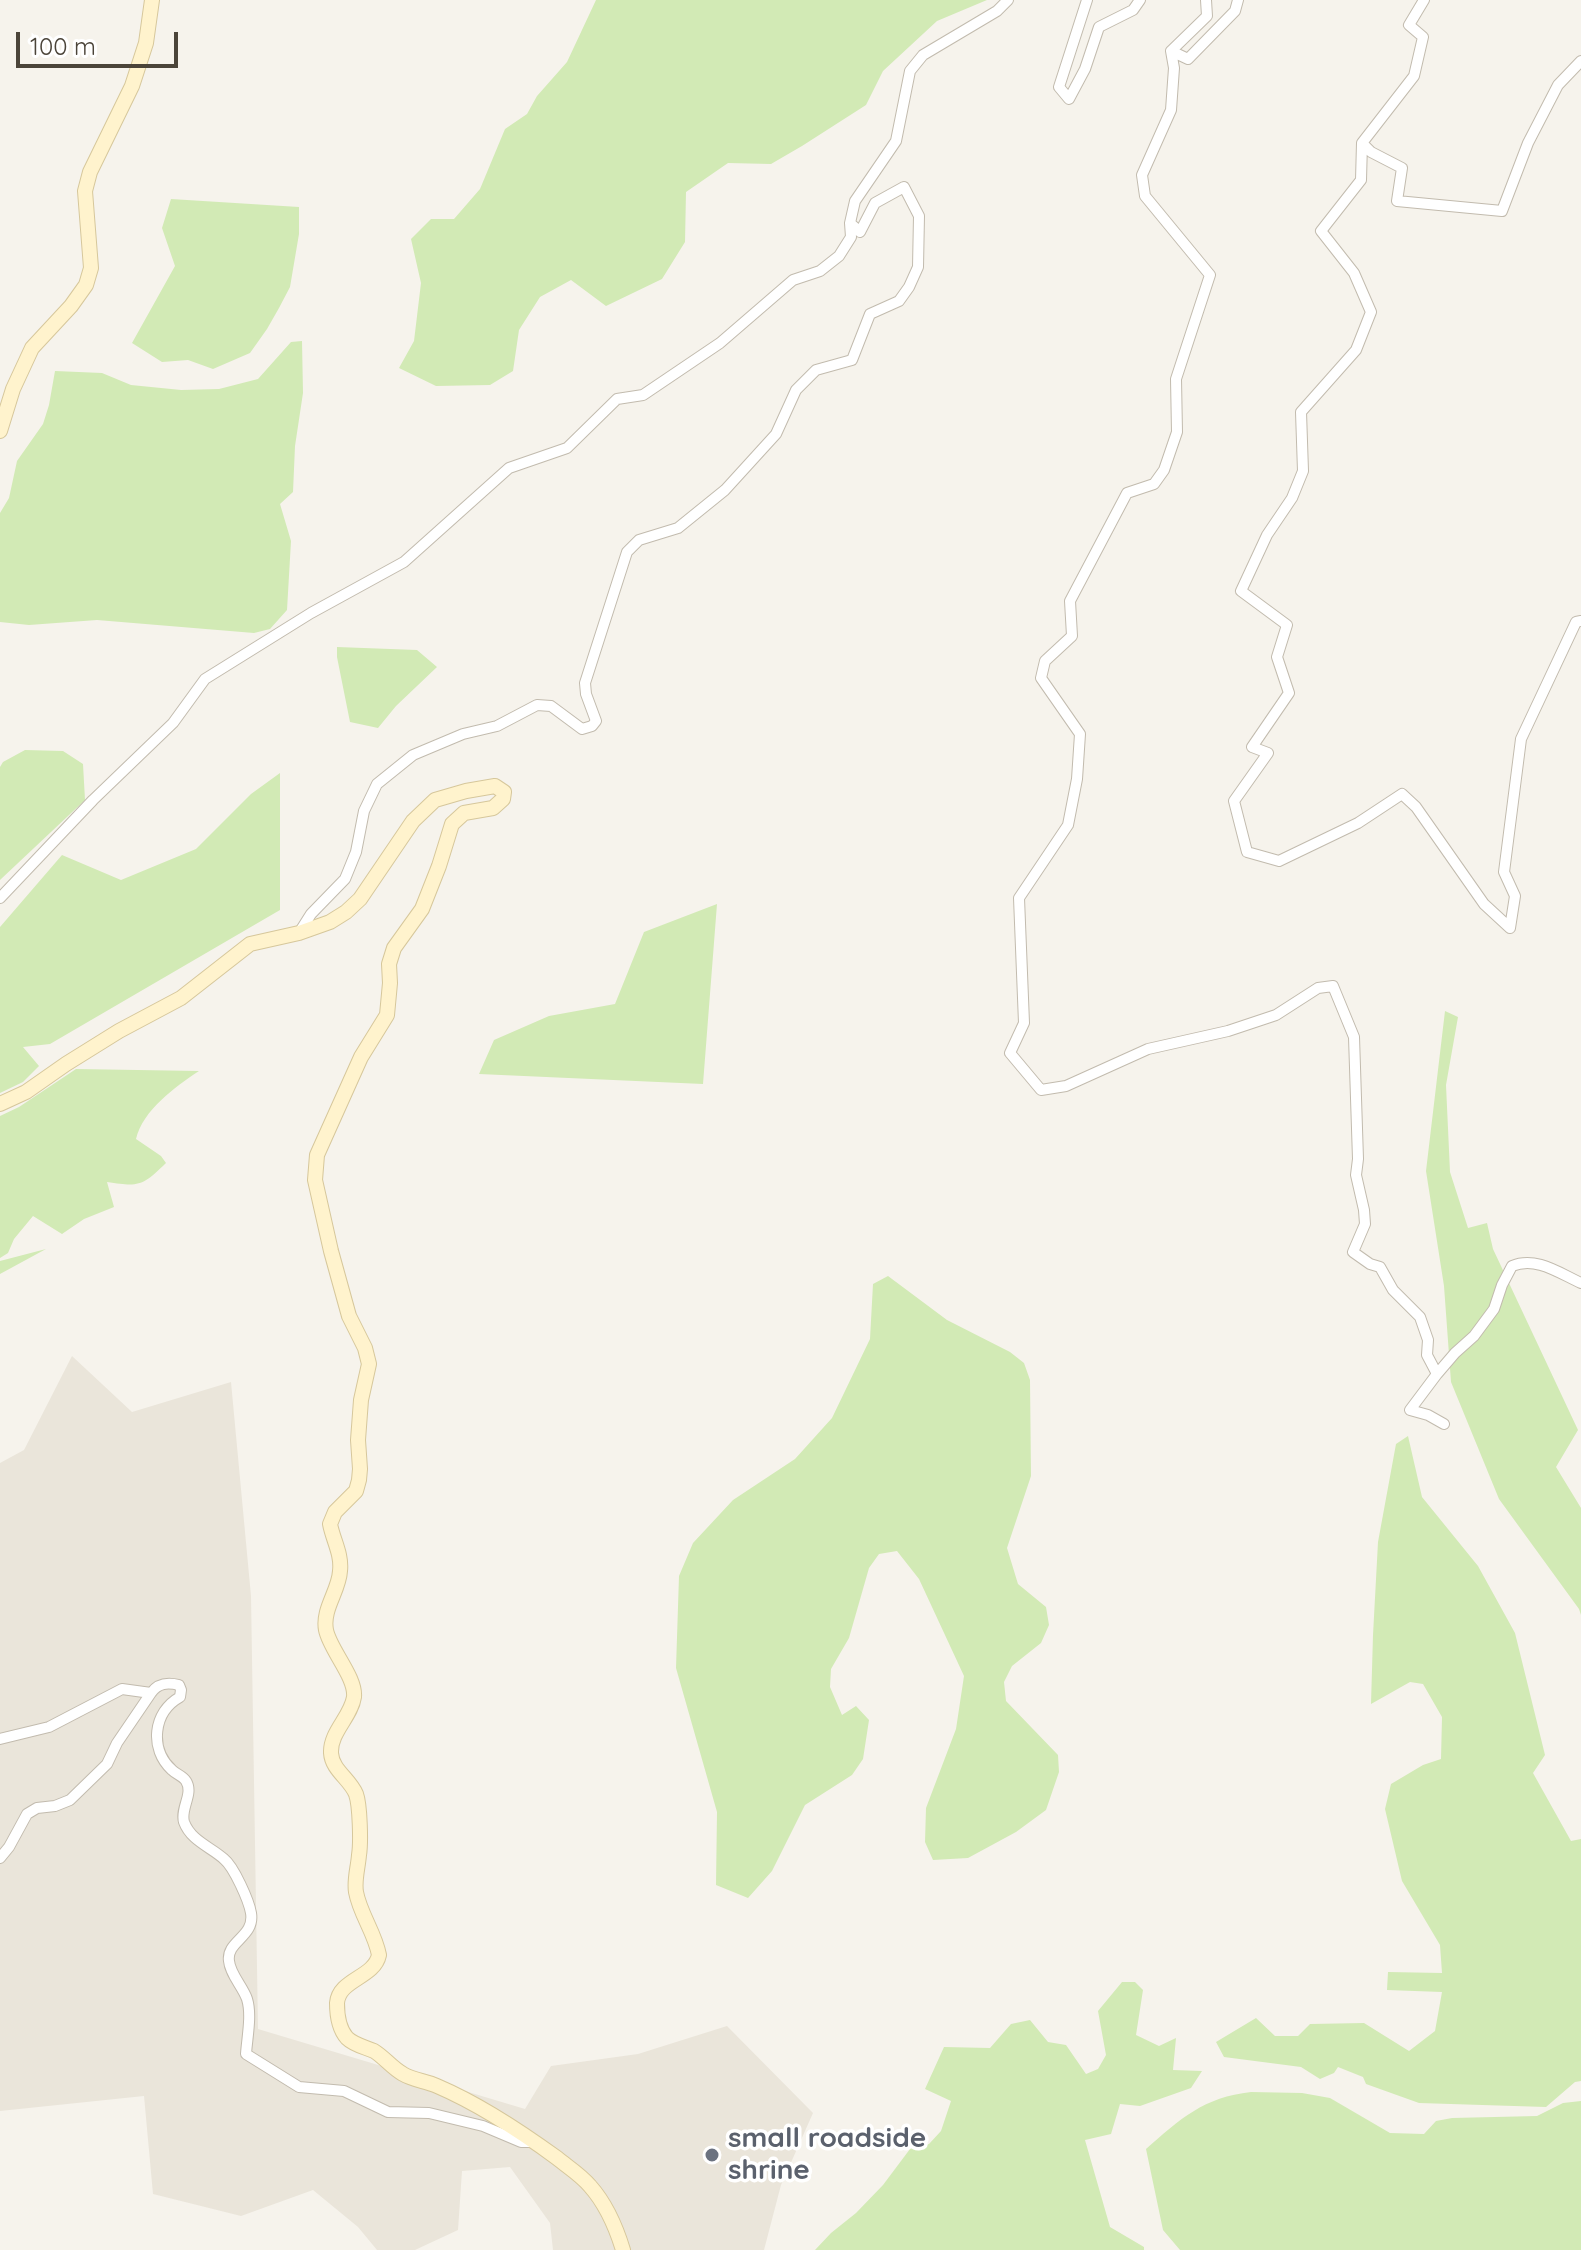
<!DOCTYPE html>
<style>
body{margin:0}
#map{position:relative;width:1581px;height:2250px;overflow:hidden;background:#f6f3ec;font-family:Quicksand,sans-serif}
canvas{display:block}
.scale{position:absolute;left:16px;top:32px;width:162px;height:36px;box-sizing:border-box;border:4px solid #4b4439;border-top:0;padding-left:10px;font-size:24px;line-height:28px;white-space:nowrap;color:#4b4439;-webkit-text-stroke:6px #fff;paint-order:stroke}
</style>
<div id="map">
<canvas width="1581" height="2250"></canvas>
<div class="scale">100 m</div>
</div>
<script>
const c = document.querySelector('canvas').getContext('2d');
c.lineJoin = 'round';
function fill(path, color) {
  c.fillStyle = color;
  c.fill(path, 'evenodd');
}
function strokePath(path, color, width, dash) {
  c.strokeStyle = color;
  c.lineWidth = width;
  c.lineCap = dash ? 'butt' : 'round';
  c.setLineDash(dash || []);
  c.stroke(path);
}
function label(font, color, halo, rows, align = 'center') {
  c.font = font + ' Quicksand,sans-serif';
  c.lineWidth = 7;
  c.setLineDash([]);
  c.textBaseline = 'middle';
  c.strokeStyle = halo;
  c.fillStyle = color;
  for (const [text, x, y, turn = 0] of rows) {
    c.save();
    c.translate(x, y);
    c.rotate((+turn || 0) * Math.PI / 180);
    c.textAlign = isNaN(turn) ? turn : align;
    if (halo) c.strokeText(text, 0, 0);
    c.fillText(text, 0, 0);
    c.restore();
  }
}
const residential = new Path2D(`
 M72 1356 132 1412 231 1382 251 1596 258 2029 525 2109 551 2066 638 2054 727 2026 813 2113 781 2185 764 2250H553L550 2223 510 2167 462 2171 458 2230 415 2250H377L358 2227 313 2190 241 2216 153 2194 144 2096 0 2111V1463L24 1450Z`);
const green = new Path2D(`
 M596 0H987L937 21 883 71 866 105 802 146 771 164 728 163 686 192 685 242 662 279 606 306 571 280 540 297 519 330 513 371 490 385 436 386 399 368 414 341 421 283 411 239 431 219H454L480 189 505 129 527 114 537 96 567 62Z
 M171 199 299 207V234L290 287 279 308 267 329 250 353 213 369 188 360 162 362 132 343 175 266 162 228Z
 M302 341 303 393 295 446 293 492 280 504 291 541 287 610 270 629 254 633 97 620 29 625 0 622V513L9 498 17 461 43 424 49 405 55 371 102 373 131 385 181 390 219 389 258 379 291 342Z
 M337 647 417 650 437 667 396 706 378 728 350 722 337 657Z
 M25 750 63 751 83 764 85 800 0 880V767L3 762Z
 M280 773V910L50 1044 23 1047 39 1066 23 1082 0 1093V927L62 855 121 880 196 849 251 794Z
 M717 904 703 1084 479 1074 494 1040 549 1016 615 1004 644 932Z
 M1445 1011 1458 1017 1446 1085 1450 1172 1468 1228 1487 1223 1493 1249 1578 1430 1556 1467 1581 1508V1615L1579 1609 1499 1499 1451 1382 1444 1286 1426 1171Z
 M76 1069 199 1071C175 1087 143 1110 136 1139L161 1156 166 1163C142 1186 140 1187 107 1182L114 1207 84 1219 62 1234 33 1216 14 1239 8 1253 0 1258V1116L19 1107Z
 M46 1249 0 1274V1261Z
 M888 1276 947 1320 1010 1352 1024 1363 1030 1380 1031 1476 1007 1548 1018 1584 1046 1607 1049 1625 1041 1643 1012 1666 1004 1682 1006 1701 1058 1755 1059 1772 1046 1810 1016 1832 968 1858 933 1860 925 1842 926 1808 956 1729 964 1676 919 1579 897 1551 879 1554 869 1568 849 1638 831 1669 830 1687 842 1715 856 1706 869 1720 863 1759 852 1775 805 1805 772 1871 748 1898 716 1885 717 1812 676 1668 679 1576 693 1543 733 1500 795 1459 832 1418 870 1339 873 1284Z
 M1408 1436 1422 1497 1478 1566 1515 1633 1545 1755 1533 1773 1571 1841 1581 1839V2081L1575 2082 1546 2107 1419 2103 1366 2084 1363 2077 1338 2067 1334 2073 1320 2079 1301 2067 1224 2057 1216 2042 1256 2018 1275 2036H1298L1310 2024 1364 2023 1409 2051 1435 2031 1442 1992 1387 1990 1388 1972 1442 1973 1440 1945 1402 1881 1385 1809 1391 1784 1423 1765 1441 1759 1442 1717 1423 1684 1410 1682 1371 1704 1373 1635 1378 1542 1396 1444Z
 M1122 1982H1135L1143 1990 1136 2035 1159 2046 1176 2038 1173 2070 1202 2071 1191 2088 1140 2106 1120 2104 1111 2134 1085 2140 1110 2227 1144 2247V2250H815L831 2233 856 2213 883 2185 910 2149 929 2144 941 2131 951 2101 925 2089 944 2047 990 2048 1011 2024 1030 2020 1048 2042 1066 2045 1086 2074 1098 2069 1106 2055 1098 2011Z
 M1251 2092 1302 2093 1330 2098 1390 2133 1424 2134 1436 2121 1452 2118 1537 2116 1563 2103 1581 2101V2250H1180L1163 2230 1146 2149C1180 2119 1204 2097 1251 2092Z`);
const street = new Path2D(`
 M1087 0 1059 87 1069 99 1085 69 1099 27 1133 10 1140 0
 M1424 0 1409 25 1423 37 1414 76 1362 143 1361 180 1321 231 1354 273 1371 312 1356 350 1301 412 1303 471 1292 498 1267 535 1241 591 1287 625 1277 657 1289 693 1252 747 1268 753 1234 801 1247 852 1279 861 1358 823 1402 794 1416 807 1484 904 1510 928 1515 896 1504 872 1521 739 1576 622 1581 621
 M1171 51 1174 68 1171 110 1142 175 1145 196 1210 275 1176 379 1177 432 1164 470 1154 484 1127 493 1070 601 1072 636 1045 661 1041 678 1080 734 1077 779 1068 825 1019 898 1024 1023 1010 1053 1041 1090 1066 1086 1148 1049 1228 1031 1276 1015 1318 988 1333 986 1354 1037 1358 1159 1356 1175 1364 1210 1365 1224 1353 1252 1370 1264 1380 1267 1393 1290 1420 1317 1428 1340 1427 1355 1437 1374 1410 1410 1428 1415 1444 1424
 M1171 51 1188 59 1235 11 1238 0
 M1171 51 1207 16 1206 0
 M1362 143 1371 152 1402 168 1397 201 1502 211 1528 143 1558 85 1581 61
 M0 898 93 800 173 723 205 679 311 613 404 562 509 468 567 448 617 399 643 395 720 343 793 280 820 271 839 256 851 237 850 223
 M299 933 311 914 345 879 356 852 364 811 377 784 413 755 463 734 497 726 537 705 551 706 582 729 592 726 596 721 586 694 585 683 627 552 639 540 678 528 725 490 776 434 796 390 816 370 852 360 870 314 899 301 909 287 918 267 919 216 904 187 875 203 860 232 850 223 855 201 896 141 910 71 923 55 997 11 1008 0
 M1437 1374 1455 1353 1474 1336 1494 1309 1502 1285 1512 1266C1536 1256 1559 1273 1581 1283
 M0 1739 49 1727 122 1689 151 1693C158 1683 167 1682 179 1685L181 1690 180 1697C153 1712 149 1749 172 1770 176 1774 183 1776 186 1781 194 1794 180 1808 184 1822 191 1841 211 1847 224 1859 234 1867 249 1901 251 1913 255 1937 226 1941 229 1961 230 1974 243 1987 247 1999 252 2015 247 2038 246 2054L299 2087 344 2091 388 2112 429 2113 483 2126 521 2142H533
 M0 1858 9 1847 27 1814 37 1808 55 1806 70 1800 107 1764 117 1743 151 1693`);
const secondary = new Path2D(`
 M0 431 13 389 32 348 71 306 86 285 91 268 85 191 90 172 132 86 146 43 152 0
 M0 1104 26 1092 66 1064 119 1031 181 998 250 944 299 933 330 922 346 912 360 899 413 821 435 800 466 791 495 786 504 792 503 799 493 808 464 813 452 824 439 866 422 909 394 948 389 964 390 983 387 1015 361 1057 317 1155 315 1180 331 1251 349 1316 365 1348 369 1364 361 1400 358 1440 360 1469 359 1480 356 1491 335 1512 330 1524C333 1540 342 1554 340 1571 339 1591 322 1609 326 1630 330 1650 356 1677 354 1697 351 1717 330 1732 331 1753 332 1770 350 1779 356 1794 360 1805 361 1843 359 1855 358 1868 354 1880 356 1892 360 1914 375 1933 379 1955 374 1978 339 1979 337 2003 337 2015 339 2029 347 2038 354 2045 365 2047 374 2051 384 2057 392 2068 403 2074 413 2080 426 2081 437 2086 479 2104 520 2131 557 2158 568 2167 581 2175 590 2186 606 2204 616 2227 623 2250`);
const markers = [
 [712,2155,8,"#6b7280"]
];
const worshipNames = [
 ["small roadside",728,2139],
 ["shrine",728,2171]
];
fill(residential, '#eae5da');
fill(green, '#d2eab5');
strokePath(street, '#c2bbae', 12);
strokePath(secondary, '#d6c79b', 16);
strokePath(street, '#fff', 10);
strokePath(secondary, '#fff3cd', 14);
for (const [x, y, r, color] of markers) {
  const dot = new Path2D();
  dot.arc(x, y, r, 0, 2 * Math.PI);
  c.fillStyle = color;
  c.fill(dot);
  strokePath(dot, '#fff', 3);
}
label('bold 28px', '#5b616d', '#fff', worshipNames, 'left');
</script>
